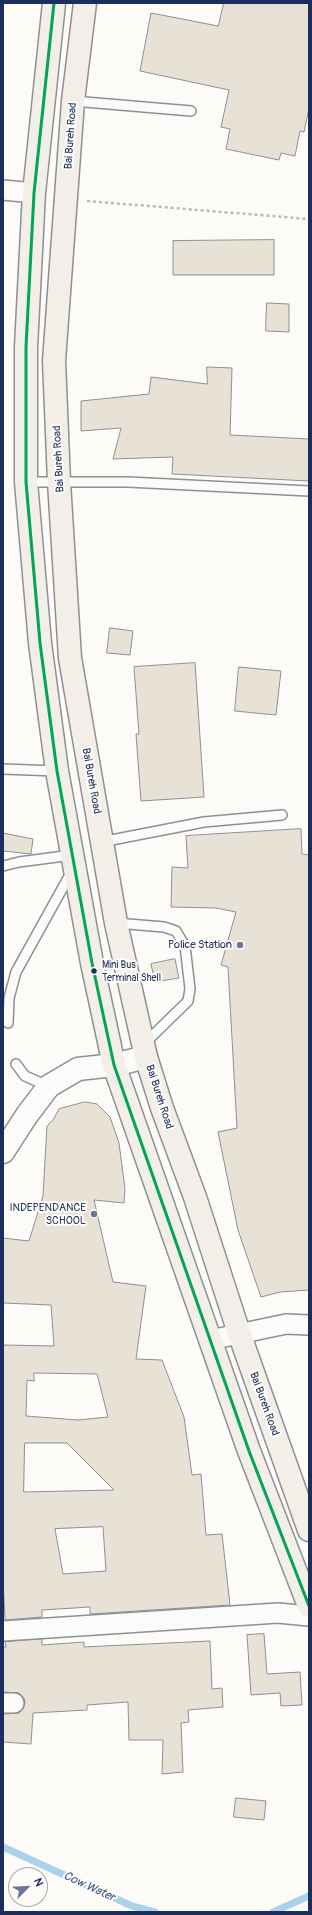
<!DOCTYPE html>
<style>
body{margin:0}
#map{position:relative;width:312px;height:1915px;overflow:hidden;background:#fcfbf8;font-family:Pangolin,sans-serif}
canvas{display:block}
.frame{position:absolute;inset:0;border:4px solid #1b2f5e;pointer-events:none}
.north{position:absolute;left:8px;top:1867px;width:40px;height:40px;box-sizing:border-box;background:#fdfcf7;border:1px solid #a3aaba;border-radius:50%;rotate:66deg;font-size:11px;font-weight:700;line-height:16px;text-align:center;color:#1b2f5e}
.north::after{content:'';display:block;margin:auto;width:14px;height:18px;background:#6a7694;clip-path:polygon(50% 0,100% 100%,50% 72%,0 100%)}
</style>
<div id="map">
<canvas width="312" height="1915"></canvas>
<div class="frame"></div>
<div class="north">N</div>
</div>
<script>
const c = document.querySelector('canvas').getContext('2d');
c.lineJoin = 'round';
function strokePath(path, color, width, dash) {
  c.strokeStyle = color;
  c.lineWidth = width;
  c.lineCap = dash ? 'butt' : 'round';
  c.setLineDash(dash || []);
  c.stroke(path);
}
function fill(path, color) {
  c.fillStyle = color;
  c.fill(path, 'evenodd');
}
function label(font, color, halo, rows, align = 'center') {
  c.font = font + ' Pangolin,sans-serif';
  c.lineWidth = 4;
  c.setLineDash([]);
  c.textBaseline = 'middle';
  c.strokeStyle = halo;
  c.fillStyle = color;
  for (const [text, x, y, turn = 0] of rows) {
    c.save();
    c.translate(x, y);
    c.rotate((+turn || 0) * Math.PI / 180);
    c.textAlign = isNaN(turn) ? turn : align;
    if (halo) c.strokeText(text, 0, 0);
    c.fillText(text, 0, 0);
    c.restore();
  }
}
const stream = new Path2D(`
 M3 1847 132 1906 155 1912
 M273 1912 309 1896`);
const building = new Path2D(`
 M224 3H309V108L304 132 300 131 295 156 281 153 279 160 226 149 230 129 221 127 229 90 140 71 151 13 218 26Z
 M274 240V275H173V241Z
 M267 303 289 304V332L266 331Z
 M207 367 232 368 230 435 309 439V481L172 474 173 457 113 459 121 428 81 431V401L149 394 151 377 207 384Z
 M110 628 133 631 130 655 107 653Z
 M195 663 204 797 141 801 136 734H139L134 667Z
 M239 667 281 671 276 715 235 711Z
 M301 829 302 854 309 855V1290L280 1292 261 1297 238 1230 218 1132 237 1128 228 967 221 965 236 912 216 908 171 907 172 867 188 868 186 836Z
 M3 833 33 839 31 854 3 851Z
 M175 959 179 978 155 982 151 964Z
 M85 1102 97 1104 110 1117 119 1143 125 1189 124 1203 94 1200 113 1282 146 1286 136 1359 162 1360 184 1417 192 1475 201 1474 206 1535 222 1534 230 1605 90 1614V1607L42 1610V1617L5 1620 3 1578V1345L54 1346 51 1305 3 1303V1238L29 1241 43 1196 47 1126 53 1120 59 1109ZM34 1373 97 1374 108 1417 78 1420 26 1416 27 1380 34 1381ZM25 1443H67L114 1490 24 1492ZM103 1527 106 1571 63 1574 55 1529Z
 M264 1634 267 1674 300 1672 302 1705 281 1706 280 1693 251 1695 247 1635Z
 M42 1639V1645L84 1642V1647L210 1641 212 1689 222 1688 223 1707 188 1710 189 1722 181 1723 183 1772 162 1774 163 1740H129L128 1702 87 1705V1710L33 1713 31 1744 3 1742V1714L19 1713 23 1709 25 1703 24 1698 19 1693 3 1692V1647H6L5 1642Z
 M236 1798 266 1801 264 1820 234 1817Z`);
const path = new Path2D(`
 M87 201 309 219`);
const service = new Path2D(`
 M73 101 191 111
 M26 482H128L309 491
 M3 769 57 771
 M101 842 204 822 282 815
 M3 866 19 862 72 855
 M116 923 164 927 176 931 185 946 190 989 188 1001 145 1043
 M8 1023 9 998 16 972 72 871
 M16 1064 25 1076 48 1086`);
const minor = new Path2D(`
 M3 190 34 193
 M210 1340 286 1324 309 1325
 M3 1631 278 1613 309 1616
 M3 1703H14`);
const secondary = new Path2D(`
 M3 1152 27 1115 49 1086 78 1069 114 1065 146 1057`);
const trunk = new Path2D(`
 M54 3 34 193 26 347V482L40 643 57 771 92 963 114 1065 249 1451 309 1606
 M85 3 73 101 54 361 59 482 70 658 116 923 146 1057 162 1108 195 1197 239 1333 309 1530`);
const bus1 = new Path2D(`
 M54 3 34 193 26 347V482L40 643 57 771 92 963 114 1065 249 1451 309 1606`);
const markers = [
 [240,945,4,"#6a7694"],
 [94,971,3.5,"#1b2f5e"],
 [94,1214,4,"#6a7694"]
];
const busNames = [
 ["Mini Bus",102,965],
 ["Terminal Shell",102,978]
];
const streetNames = [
 ["Bai Bureh Road",71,136,-86],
 ["Bai Bureh Road",59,459,-93],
 ["Bai Bureh Road",91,781,80],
 ["Bai Bureh Road",159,1097,72],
 ["Bai Bureh Road",264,1404,70]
];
const poiNames = [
 ["Police Station",232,945],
 ["INDEPENDANCE",86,1208],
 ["SCHOOL",86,1221]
];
const waterNames = [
 ["Cow Water",89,1887,25]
];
strokePath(stream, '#aad2eb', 7);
fill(building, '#e7e1d6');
strokePath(building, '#8c9097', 1);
strokePath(service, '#8c9097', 12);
strokePath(minor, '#8c9097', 22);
strokePath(secondary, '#8c9097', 25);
strokePath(trunk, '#8c9097', 25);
strokePath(path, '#b6b9bd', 2.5, [3, 3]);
strokePath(service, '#fbfbf9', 9);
strokePath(minor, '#fbfbf9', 19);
strokePath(secondary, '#fbfbf9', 22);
strokePath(trunk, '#f3eee7', 22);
strokePath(bus1, '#00a651', 3);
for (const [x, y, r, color] of markers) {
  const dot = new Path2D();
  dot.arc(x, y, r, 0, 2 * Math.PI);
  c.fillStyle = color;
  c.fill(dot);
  strokePath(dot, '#fdfcf7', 1.5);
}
label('10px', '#1b2f5e', '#fdfcf7', busNames, 'left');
label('11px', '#1b2f5e', '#fdfcf7', streetNames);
label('11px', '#1b2f5e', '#fdfcf7', poiNames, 'right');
label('italic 12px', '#3b5a87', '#fdfcf7', waterNames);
</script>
